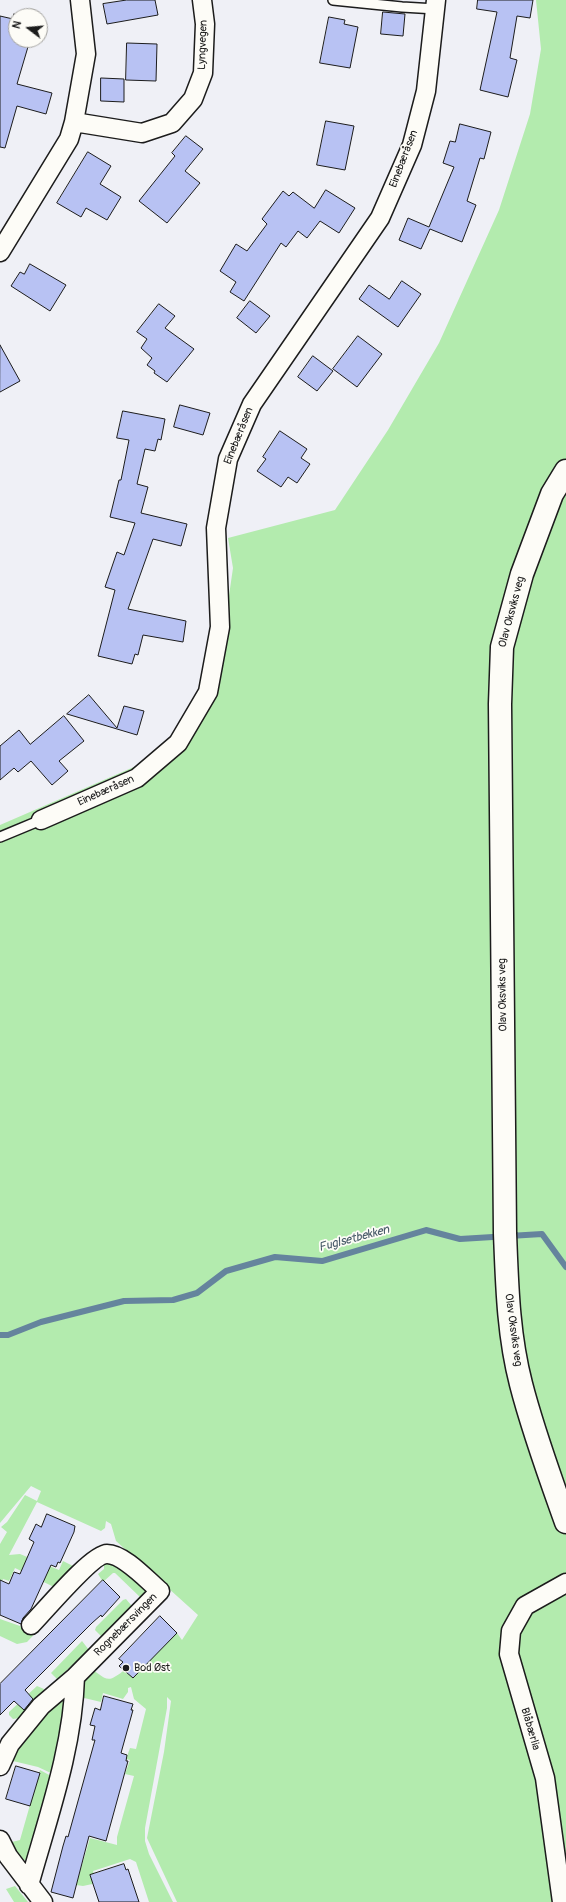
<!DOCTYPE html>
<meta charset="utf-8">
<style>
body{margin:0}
#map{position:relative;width:566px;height:1902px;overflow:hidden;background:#eff0f6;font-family:Pangolin,sans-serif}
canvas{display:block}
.north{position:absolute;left:8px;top:8px;width:40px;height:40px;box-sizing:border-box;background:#fdfcf7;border:1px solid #a3a29f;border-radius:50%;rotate:286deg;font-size:11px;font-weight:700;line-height:16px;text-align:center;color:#1c1c1c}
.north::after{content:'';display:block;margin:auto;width:14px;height:18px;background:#1c1c1c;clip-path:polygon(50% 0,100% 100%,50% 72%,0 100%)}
</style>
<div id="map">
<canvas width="566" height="1902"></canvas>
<div class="north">N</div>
</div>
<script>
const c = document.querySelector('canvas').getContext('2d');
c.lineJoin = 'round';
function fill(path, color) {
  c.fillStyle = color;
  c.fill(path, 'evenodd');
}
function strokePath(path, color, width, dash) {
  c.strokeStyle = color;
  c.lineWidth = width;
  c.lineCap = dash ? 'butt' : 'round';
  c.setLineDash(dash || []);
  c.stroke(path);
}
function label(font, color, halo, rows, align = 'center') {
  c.font = font + ' Pangolin,sans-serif';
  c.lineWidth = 3.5;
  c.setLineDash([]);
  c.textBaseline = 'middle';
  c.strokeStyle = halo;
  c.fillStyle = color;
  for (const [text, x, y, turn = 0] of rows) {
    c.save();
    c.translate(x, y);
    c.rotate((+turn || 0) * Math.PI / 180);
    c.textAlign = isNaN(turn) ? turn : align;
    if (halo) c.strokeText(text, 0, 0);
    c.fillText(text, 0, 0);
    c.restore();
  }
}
const green = new Path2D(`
 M536 0H566V1902H177L147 1838 164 1752 171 1701 167 1697V1708L145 1828V1841L149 1854 173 1902H149L136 1862 130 1859 93 1871 97 1883 83 1886 76 1885 90 1838 117 1845V1837L134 1776 125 1774 130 1760 126 1759 130 1748 136 1749 146 1709 134 1699 131 1687 128 1688V1692L123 1699 103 1693 101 1702 80 1697 81 1684 90 1669C101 1673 105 1684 116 1676 119 1674 121 1673 124 1670L128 1674 177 1633 182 1640 198 1615 116 1541 111 1524 106 1521 105 1528 101 1531 37 1502 9 1555 20 1554 59 1570 63 1561 79 1569 56 1588 15 1568 9 1581 3 1579 0 1586V1544L7 1532 1 1527 7 1522 25 1495 37 1501 41 1491 31 1486 0 1523V825L173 750 217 678 233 568 228 538 335 510 388 430 439 343 499 210 530 114 541 49Z
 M100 1562 116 1563 147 1592 141 1598 115 1573H113L103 1582 98 1574 104 1569V1565L97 1569 27 1642 17 1644 0 1636V1619L20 1626 31 1634Z
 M126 1599 131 1605V1608L102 1637 95 1630 96 1627 123 1600Z
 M82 1641 89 1650 57 1679 51 1673Z
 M37 1686 44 1689 43 1693 19 1718 13 1719 9 1715V1712Z
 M59 1700H62L67 1704 53 1774 38 1767 13 1761C14 1744 47 1713 59 1700Z
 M40 1770 51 1776 28 1859 22 1861 8 1843 20 1840Z
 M15 1886 28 1902H14L6 1889Z`);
const stream = new Path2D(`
 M0 1335H8L41 1322 124 1301 173 1300 197 1293 226 1271 275 1257 322 1261 426 1230 460 1239 542 1234 566 1267`);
const building = new Path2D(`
 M127 0H155L158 15 107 24 103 4Z
 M478 0H533L530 18 517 16 510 58 517 60 508 97 480 90 497 12 477 9Z
 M383 12 405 14 403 36 381 34Z
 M14 14 23 16H16V40H30L17 84 52 93 46 114 17 106 5 148 0 147V16L13 19Z
 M329 17 345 20 344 24 358 27 350 68 320 63Z
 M127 43 157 44 156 81 126 80Z
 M101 78 124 79V102L101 101Z
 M326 121 354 126 345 170 317 165Z
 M460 124 491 132 484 159 480 158 467 201 476 205 462 242 430 229 421 249 399 240 408 218 429 227 454 167 443 163 450 141 455 142Z
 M186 136 203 149 185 171 200 183 167 223 139 201 175 156 172 153Z
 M88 152 111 166 100 184 121 197 107 220 86 208 81 217 57 203Z
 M326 190 355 208 339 233 320 221 307 238 298 231 286 247 281 243 244 301 230 292 236 282 220 271 236 244 247 251 267 224 262 219 283 191 289 196 293 192 314 208Z
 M30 264 66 285 50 311 11 286 20 272 24 274Z
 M402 281 421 294 398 327 359 299 369 285 389 299Z
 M250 301 270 316 256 333 237 318Z
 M159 304 175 316 165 328 194 349 167 382 154 373 155 371 147 365 152 358 141 348 147 339 137 332Z
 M358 336 382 354 357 387 333 369Z
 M0 345 20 381 0 392Z
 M313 356 333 371 317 391 298 377Z
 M180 405 210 413 203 435 174 427Z
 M123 411 165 419 161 440 158 439 155 451 145 449 137 484 148 487 141 513 187 524 181 546 153 539 128 609 186 621 183 642 143 635 138 655 135 654 132 664 98 656 115 590 105 587 117 552 124 555 135 523 110 517 119 480H121L129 440 117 438Z
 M280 431 307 449 301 458 310 464 297 483 288 477 281 487 257 471 266 459 263 457Z
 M89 695 117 728 124 706 144 711 137 735 67 714Z
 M64 716 84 741 59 761 68 771 52 785 31 761 18 772 14 768 0 780V746L19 730 30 744Z
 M47 1514 75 1526 74 1532 60 1563 58 1562 56 1567 51 1565 31 1609 23 1618 21 1624 0 1615V1580L9 1584 14 1572 20 1574 34 1542 29 1539 36 1524 41 1527Z
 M103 1580 120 1597 102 1617 101 1615 92 1623 25 1690 33 1699 24 1710 14 1701 0 1715V1684Z
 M160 1616 177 1633 133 1678 119 1666 123 1662 119 1659Z
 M104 1696 133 1704 131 1710H133L121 1753 127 1755 126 1761H128L106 1841 89 1836 73 1898 51 1892 63 1846 66 1836 68 1837 95 1740H92L95 1726 90 1725 95 1708 100 1710Z
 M16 1766 40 1773 30 1806 6 1799Z
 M124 1864 126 1870 128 1869 139 1902H99L90 1875Z`);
const service = new Path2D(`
 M333 0 402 7 436 9
 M0 837 41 820`);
const minor = new Path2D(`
 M80 0 86 54 74 122 142 133 172 123 193 99 203 73 205 24 202 0
 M0 252 69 139 74 122
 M41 820 137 778 178 743 208 692 220 627 216 528 228 459 252 404 380 218 412 145 426 91 436 0
 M0 1766 10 1744 41 1706 75 1677 160 1591C148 1581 124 1554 107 1554 92 1554 44 1612 31 1625
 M0 1840 8 1856 43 1902
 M29 1885C48 1817 73 1748 75 1677
 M562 1902 545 1778 509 1654 511 1631 525 1606 566 1583`);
const tertiary = new Path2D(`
 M566 471 552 494 522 574 502 647 500 704 505 1233C507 1283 508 1334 521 1384 533 1431 550 1477 566 1522`);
const markers = [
 [126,1668,4,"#1c1c1c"]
];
const streetNames = [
 ["Lyngvegen",203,45,-88],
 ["Einebæråsen",404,159,-69],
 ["Einebæråsen",239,436,-68],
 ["Olav Oksviks veg",512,612,-75],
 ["Einebæråsen",106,791,-24],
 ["Olav Oksviks veg",503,995,-91],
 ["Olav Oksviks veg",513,1330,82],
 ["Rognebærsvingen",126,1625,-45],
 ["Blåbærlia",530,1729,74]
];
const poiNames = [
 ["Bod Øst",134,1668]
];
const waterNames = [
 ["Fuglsetbekken",354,1239,-15]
];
fill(green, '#b3ebae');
strokePath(stream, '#65849d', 6);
fill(building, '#b8c2f3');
strokePath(building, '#1c1c1c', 1);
strokePath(service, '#1c1c1c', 12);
strokePath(minor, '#1c1c1c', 21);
strokePath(tertiary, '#1c1c1c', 25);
strokePath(service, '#fdfcf7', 9);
strokePath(minor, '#fdfcf7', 18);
strokePath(tertiary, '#fdfcf7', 22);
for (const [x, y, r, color] of markers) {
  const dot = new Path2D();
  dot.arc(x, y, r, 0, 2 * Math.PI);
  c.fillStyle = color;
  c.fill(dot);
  strokePath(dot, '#fdfcf7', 1.5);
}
label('11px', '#1c1c1c', '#fdfcf7', streetNames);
label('11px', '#1c1c1c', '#fdfcf7', poiNames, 'left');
label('italic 12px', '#465967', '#fdfcf7', waterNames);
</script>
